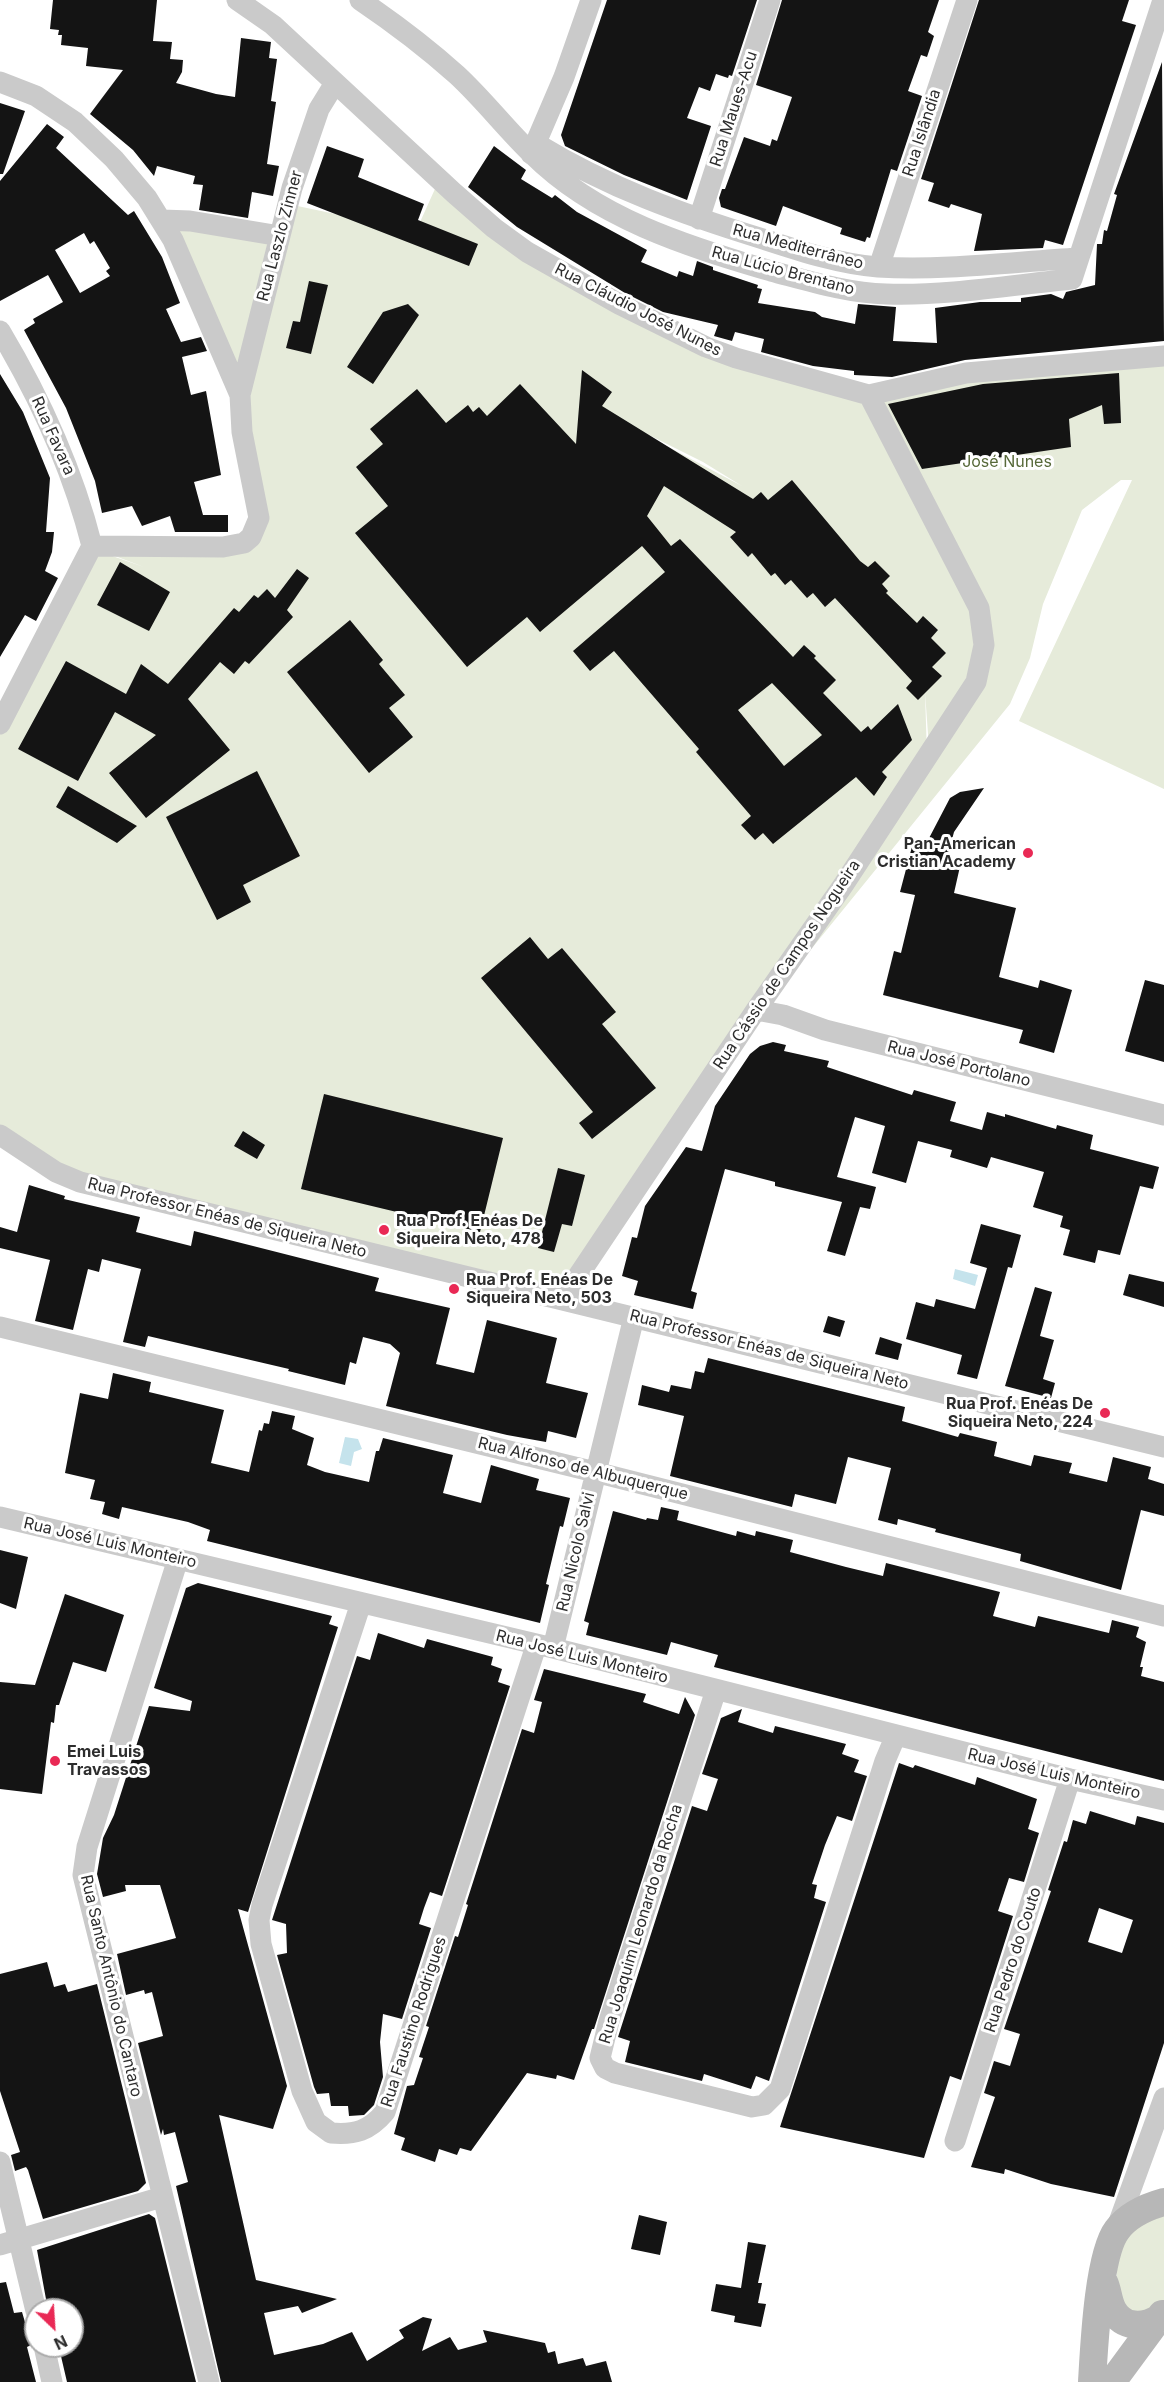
<!DOCTYPE html>
<meta charset="utf-8">
<style>
body{margin:0}
#map{position:relative;width:1164px;height:2382px;overflow:hidden;background:#fff;font-family:Inter,sans-serif}
canvas{display:block}
.north{position:absolute;left:24px;top:2298px;width:60px;height:60px;box-sizing:border-box;background:#fff;border:2px solid #ababab;border-radius:50%;rotate:155deg;font-size:16px;font-weight:700;line-height:24px;text-align:center;color:#2d2d2d}
.north::after{content:'';display:block;margin:auto;width:21px;height:27px;background:#e92955;clip-path:polygon(50% 0,100% 100%,50% 72%,0 100%)}
</style>
<div id="map">
<canvas width="1164" height="2382"></canvas>
<div class="north">N</div>
</div>
<script>
const c = document.querySelector('canvas').getContext('2d');
c.lineJoin = 'round';
function fill(path, color) {
  c.fillStyle = color;
  c.fill(path, 'evenodd');
}
function strokePath(path, color, width, dash) {
  c.strokeStyle = color;
  c.lineWidth = width;
  c.lineCap = dash ? 'butt' : 'round';
  c.setLineDash(dash || []);
  c.stroke(path);
}
function label(font, color, halo, rows, align = 'center') {
  c.font = font + ' Inter,sans-serif';
  c.lineWidth = 6;
  c.setLineDash([]);
  c.textBaseline = 'middle';
  c.strokeStyle = halo;
  c.fillStyle = color;
  for (const [text, x, y, turn = 0] of rows) {
    c.save();
    c.translate(x, y);
    c.rotate((+turn || 0) * Math.PI / 180);
    c.textAlign = isNaN(turn) ? turn : align;
    if (halo) c.strokeText(text, 0, 0);
    c.fillText(text, 0, 0);
    c.restore();
  }
}
const green = new Path2D(`
 M439 180 615 303 858 395 977 608 973 680 929 748 925 692 927 756 560 1290 80 1182 0 1135V734L98 551 144 567 99 550 252 538 243 432 288 204 416 231ZM595 408 703 462 742 486Z
 M165 223 276 237 241 381Z
 M1164 359V789L1019 721 1132 480H1121L1082 510 1043 604 1030 658 1010 704 808 953 987 644 874 400 975 377Z
 M1164 2204V2320L1117 2318 1116 2232Z`);
const water = new Path2D(`
 M955 1269 978 1275 975 1286 953 1279Z
 M345 1437 358 1439 362 1449 354 1452 351 1466 339 1463Z`);
const building = new Path2D(`
 M53 0H157L153 41 172 42 170 59 183 60 182 72 176 83 216 94 235 97 241 38 271 42 269 58 277 59 271 101 276 102 267 164 279 166 273 196 252 192 248 218 199 210 203 185 193 184 195 176 157 166 154 176 133 150 90 114 123 70 86 66 88 48 61 45 62 35H58L59 30 50 29Z
 M607 0H757L732 76 729 75 728 78 716 74 710 91 699 87 687 118 711 126 687 200 624 175 565 146 561 135Z
 M782 0H939L928 32 934 36 927 57 921 55 908 91 922 96 897 171 891 169 870 238 867 237 865 242 840 234 842 228 783 206 776 226 721 207 719 198 722 189H725L744 137 770 146 772 139 777 141 792 97 756 85Z
 M979 0H1129L1122 21 1136 25 1063 245 1045 240 1043 248 974 251 982 214 951 204 949 208 928 201 934 183 921 179Z
 M1162 62 1164 341 965 360 892 377 854 375V371L813 366 761 352 764 339 735 332 732 341 714 336 718 325 663 312 625 293 517 227 468 187 494 146 526 170 521 179 552 198 555 195 577 212 647 250 641 262 677 277 679 271 693 276 697 261 713 267V270L758 285 757 288 762 289 758 303 815 312 822 317 855 324 858 304 896 307 893 341 937 343 935 308 980 302H1021V298L1051 294 1063 299 1066 292 1095 285 1097 244H1102L1104 230 1107 231 1117 195 1114 194Z
 M0 103 25 111 3 174H0Z
 M47 124 64 137 56 148 128 215 134 211 162 257 180 303 166 309 181 342 201 337 207 351 182 357 191 395 206 391 221 475 194 482 203 515H228V532H175L170 516 142 526 132 506 102 513 95 481 66 408 24 330 35 323 33 319 63 302 48 275 0 301V181ZM84 233 90 244 94 241 110 268 106 271 110 276 80 293 55 250Z
 M327 146 364 159 358 177 424 204 418 220 478 244 469 266 307 203Z
 M309 281 328 285 311 354 286 348 293 321 300 322Z
 M408 304 419 315 373 384 347 367 383 312Z
 M582 370 612 392 602 406 753 499 761 492 768 500 792 480 860 561 868 567 875 561 890 576 882 584 888 591 886 593 917 623 923 616 938 630 931 638 946 653 932 667 942 676 918 700 906 688 912 681 835 598 825 607 813 593 807 598 791 580 785 585 775 573 771 576 752 553 748 557 730 537 736 532 664 486 647 516 671 546 680 539 793 657 804 645 816 656 814 658 836 680 823 693 861 732 868 726 871 730 898 704 912 740 882 772 887 777 874 796 856 777 773 844 763 833 755 840 741 825 751 816 696 752 699 749 614 651 590 671 573 651 665 572 642 546 540 632 527 617 467 667 355 533 388 506 356 467 383 444 370 429 417 389 446 423 468 405 473 412 479 407 487 416 520 384 576 444ZM772 683 822 735 784 766 738 710Z
 M1119 373 1121 423 1104 424 1102 405 1069 419 1071 447 922 469 888 404 983 384Z
 M0 374 23 412 50 478 46 532H54L52 552 45 571 58 578 36 621 25 615 0 657Z
 M120 562 170 592 149 631 97 605Z
 M297 569 309 578 287 610 293 617 249 664 245 661 234 674 220 662 188 699 230 750 146 818 109 773 156 735 115 712 78 781 18 749 66 661 126 694 141 664 168 684 234 608 239 612 254 595 258 598 267 589 275 598Z
 M350 620 383 660 379 664 405 695 389 708 413 737 369 773 287 672Z
 M257 771 300 856 243 885 251 902 217 920 166 817Z
 M68 786 137 826 117 843 56 807Z
 M984 788 954 832 947 858 961 862 954 893 1016 908 999 977 1038 988 1040 980 1072 990 1054 1053 1019 1043 1023 1030 883 995 894 951 901 953 915 895 900 892 914 839 927 842 950 798 960 792Z
 M530 937 548 959 562 948 616 1012 602 1024 656 1088 592 1139 579 1123 593 1112 481 978Z
 M1145 980 1164 985V1062L1125 1051Z
 M773 1042 786 1045 784 1051 829 1061 827 1067 912 1095 914 1090 956 1102 950 1121 982 1130 987 1112 1005 1117V1114L1056 1129 1057 1125 1093 1135 1090 1149 1159 1167 1153 1189 1140 1186 1120 1255 1098 1250 1095 1263 1063 1255 1070 1230 1060 1227 1063 1216 1033 1207 1044 1172 991 1157 987 1168 950 1157 952 1150 918 1141 906 1183 872 1173 885 1126 855 1117 837 1177 876 1187 870 1209 860 1207 845 1256 827 1251 842 1202 775 1186V1182L725 1169 691 1291 697 1293 693 1309 634 1295 638 1281 622 1276 632 1237 637 1238 645 1206 686 1147 702 1151 715 1106 750 1054 760 1046Z
 M324 1094 503 1138 480 1232 301 1189Z
 M243 1131 265 1145 257 1159 234 1146Z
 M558 1168 585 1175 572 1226 562 1224 554 1252 538 1248Z
 M29 1185 65 1196 64 1199 140 1217 136 1232 191 1246 194 1231 379 1278 375 1291 450 1308 436 1364 474 1373 487 1320 557 1338 546 1383 588 1393 576 1438 548 1431 546 1442 507 1435 386 1406 400 1353 390 1344 363 1337 356 1364 350 1362 345 1385 288 1371 289 1369 148 1336 145 1347 123 1342 141 1269 102 1259 99 1272 88 1269 73 1330 35 1321 50 1260 0 1248V1227L17 1232Z
 M981 1224 1021 1235 1012 1268 1008 1267 977 1379 957 1374 962 1355 906 1339 916 1302 934 1307 936 1299 975 1309 987 1268 970 1263Z
 M1129 1274 1164 1282V1307L1123 1295Z
 M1035 1287 1052 1292 1040 1336 1054 1340 1043 1379 1055 1383 1051 1398 1005 1386Z
 M828 1316 845 1321 840 1337 823 1332Z
 M880 1337 902 1344 898 1360 875 1354Z
 M708 1358 905 1407 902 1421 958 1437 960 1433 997 1442 994 1456 1031 1466 1034 1455 1072 1463 1069 1473 1107 1482 1113 1457 1151 1467 1148 1479 1164 1484V1516L1141 1510 1121 1590 1020 1561 1021 1554 935 1532 936 1529 898 1519 897 1525 878 1520 891 1468 848 1457 836 1504 795 1494 792 1507 670 1476 684 1416 638 1405 642 1385 669 1392 671 1385 691 1389 695 1371 704 1373Z
 M113 1373 151 1382 149 1392 224 1410 211 1463 249 1472 259 1430 262 1431 264 1423 269 1424 272 1411 295 1416 292 1429 314 1438 307 1465 325 1472 369 1482 376 1451H379L383 1438 453 1455 443 1493 481 1503 491 1465 539 1479 536 1490 570 1498 563 1527 560 1526 546 1584 549 1585 540 1623 207 1541 210 1530 188 1522 122 1507 119 1519 102 1514 105 1502 90 1499 95 1480 65 1473 80 1393 108 1399Z
 M661 1507 679 1511 677 1520 736 1536 737 1531 755 1536 756 1531 793 1540 790 1552 846 1567 883 1576 886 1563 1000 1592 993 1616 1035 1627 1038 1616 1109 1633 1112 1620 1139 1627 1136 1637 1146 1642 1140 1667H1143L1141 1676 1164 1682V1781L714 1667 718 1655 671 1642 667 1655 586 1635 589 1623 584 1621 613 1511 646 1520 647 1518 658 1520Z
 M0 1550 28 1557 16 1609 0 1603Z
 M198 1583 332 1616 329 1624 338 1627 248 1912 238 1909 287 2086 273 2129 219 2115 256 2280 337 2299 302 2313 298 2306 264 2313 274 2355 323 2344 352 2332 367 2361 404 2338 399 2330 423 2317 432 2319 422 2351 450 2337 458 2350 487 2342 483 2330 545 2343 548 2353 555 2351 558 2364 583 2358 586 2366 606 2361 612 2382H221L176 2186 188 2182 175 2132 164 2135 163 2129 161 2135 138 2043 163 2036 152 1992 145 1994 144 1990 126 1995 117 1954 176 1938 160 1885H125L126 1891 103 1897 97 1874 103 1838 114 1815 149 1706 190 1711 192 1701 154 1688 186 1588Z
 M65 1594 124 1615 106 1672 73 1662 59 1705H56L54 1723 51 1722 42 1794 0 1789V1682L35 1685Z
 M378 1633 424 1648 427 1639 493 1657 491 1665 502 1669 498 1682 510 1686 442 1896 430 1892 424 1908 419 1924 431 1928 402 2019 383 2014 380 2042 383 2077 374 2105 364 2115 349 2116 348 2106H331L329 2093 317 2094 314 2087 277 1955 287 1953 286 1924 272 1920 357 1656 370 1660Z
 M544 1669 646 1694 643 1702 679 1714 685 1697 695 1715 594 2029H592L574 2080 557 2075 556 2079 527 2073 471 2151 460 2148 457 2155 439 2149 435 2162 401 2150 405 2138 394 2134 407 2086 414 2085 423 2058 419 2057 429 2027 426 2026 455 1936 458 1937 468 1905 466 1904 522 1729 534 1733 542 1702 534 1700Z
 M742 1709 738 1722 773 1733 775 1726 846 1744 842 1754 859 1760 854 1772 867 1776 852 1821 837 1816 825 1845 812 1884 817 1885 814 1898 826 1902 769 2081 756 2076 751 2089 704 2074 702 2081 625 2062 630 2041 618 2037 692 1806 707 1811 718 1779 702 1774 721 1718Z
 M899 1763 913 1768 915 1765 975 1785 977 1777 1037 1799 1028 1829 1039 1833 1024 1882 1009 1878 998 1911 1013 1916 961 2080 950 2076 924 2158 780 2127Z
 M1090 1811 1135 1825 1137 1816 1164 1823V2043L1114 2197 1051 2184 1005 2169 1004 2174 971 2167 995 2097 984 2093 994 2061 1010 2066 1020 2034 1004 2029 1051 1891 1048 1890 1064 1841 1067 1842 1073 1820 1086 1824ZM1099 1908 1133 1920 1122 1953 1088 1942Z
 M47 1962 54 1987 65 1984 68 1992 97 1984 146 2183 138 2191 43 2219 28 2170 26 2167 15 2171 11 2155 20 2152 0 2091V1974Z
 M149 2214 155 2218 196 2382H67L60 2352 72 2348V2310H48L37 2250Z
 M639 2215 667 2222 660 2255 631 2249Z
 M748 2242 766 2245 758 2283H762L758 2303 766 2304 761 2327 734 2322 735 2316 711 2311 716 2284 741 2288Z
 M6 2282 14 2313 22 2312 27 2329 31 2345 27 2347 36 2382H0V2283Z`);
const street = new Path2D(`
 M237 0 273 25 454 193 494 228 527 252 619 304 706 347 736 358 869 395 966 373 1164 356
 M360 0C394 23 427 48 457 75 484 100 506 129 532 154 596 218 686 246 771 271 809 281 847 293 886 294 948 296 1011 285 1072 279L1163 0
 M0 82 36 96 75 122 114 159 147 198 173 240 240 395 242 432 259 518 251 537 244 543 223 547 92 546
 M537 144C609 188 682 214 763 239 800 251 839 264 878 267 943 271 1012 262 1078 258
 M531 154 564 77 591 0
 M699 219 770 0
 M162 220 190 221 280 236
 M879 267 967 0
 M0 331C40 398 73 471 92 546
 M240 395 292 188 319 109 335 83
 M0 724 92 546
 M756 1010 783 1015 825 1030 1164 1115
 M0 1135 56 1172 80 1182 1164 1447
 M562 1300 756 1010 844 884 976 682 984 645 979 608 869 395
 M0 1327 595 1472 1164 1616
 M0 1517 553 1648 1070 1779 1164 1800
 M178 1559 87 1847 83 1875 209 2382
 M361 1603 262 1905 259 1920 261 1944 302 2091 316 2122 331 2133C355 2135 369 2131 385 2112L536 1646
 M553 1648 634 1317
 M716 1690 609 2021 600 2058 605 2068 615 2073 752 2107 764 2105 780 2089 885 1761 896 1735
 M955 2141 1070 1779
 M0 2162 36 2311
 M1116 2230 1164 2098
 M0 2245 162 2197
 M44 2346 52 2382`);
const secondary = new Path2D(`
 M1104 2282C1108 2290 1108 2301 1113 2310 1123 2328 1143 2328 1159 2318
 M1092 2382C1094 2349 1098 2255 1117 2230 1128 2215 1146 2207 1164 2202
 M1112 2382 1162 2314`);
const markers = [
 [1028,853,6,"#e92955"],
 [384,1230,6,"#e92955"],
 [454,1289,6,"#e92955"],
 [1105,1413,6,"#e92955"],
 [55,1761,6,"#e92955"]
];
const streetNames = [
 ["Rua Maues-Acu",734,109,-72],
 ["Rua Islândia",922,133,-72],
 ["Rua Laszlo Zinner",280,236,-75],
 ["Rua Mediterrâneo",798,247,15],
 ["Rua Lúcio Brentano",783,271,15],
 ["Rua Cláudio José Nunes",638,310,27],
 ["Rua Favara",53,436,66],
 ["Rua Cássio de Campos Nogueira",787,965,-56],
 ["Rua José Portolano",959,1064,14],
 ["Rua Professor Enéas de Siqueira Neto",227,1218,14],
 ["Rua Professor Enéas de Siqueira Neto",769,1350,14],
 ["Rua Alfonso de Albuquerque",583,1469,14],
 ["Rua José Luis Monteiro",110,1543,13],
 ["Rua Nicolo Salvi",576,1552,-77],
 ["Rua José Luis Monteiro",582,1657,14],
 ["Rua José Luis Monteiro",1054,1774,13],
 ["Rua Joaquim Leonardo da Rocha",641,1924,-73],
 ["Rua Pedro do Couto",1013,1960,-72],
 ["Rua Santo Antônio do Cantaro",111,1986,77],
 ["Rua Faustino Rodrigues",414,2022,-72]
];
const parkNames = [
 ["José Nunes",1007,462]
];
const poiNames = [
 ["Pan-American",1016,844,"right"],
 ["Cristian Academy",1016,862,"right"],
 ["Rua Prof. Enéas De",396,1221],
 ["Siqueira Neto, 478",396,1239],
 ["Rua Prof. Enéas De",466,1280],
 ["Siqueira Neto, 503",466,1298],
 ["Rua Prof. Enéas De",1093,1404,"right"],
 ["Siqueira Neto, 224",1093,1422,"right"],
 ["Emei Luis",67,1752],
 ["Travassos",67,1770]
];
fill(green, '#e6ebda');
fill(water, '#c5e3ec');
fill(building, '#141414');
strokePath(street, '#cacaca', 21);
strokePath(secondary, '#b7b7b7', 28);
for (const [x, y, r, color] of markers) {
  const dot = new Path2D();
  dot.arc(x, y, r, 0, 2 * Math.PI);
  c.fillStyle = color;
  c.fill(dot);
  strokePath(dot, '#fff', 2);
}
label('16px', '#2d2d2d', '#fff', streetNames);
label('16px', '#576939', '#fff', parkNames);
label('bold 16px', '#2d2d2d', '#fff', poiNames, 'left');
</script>
